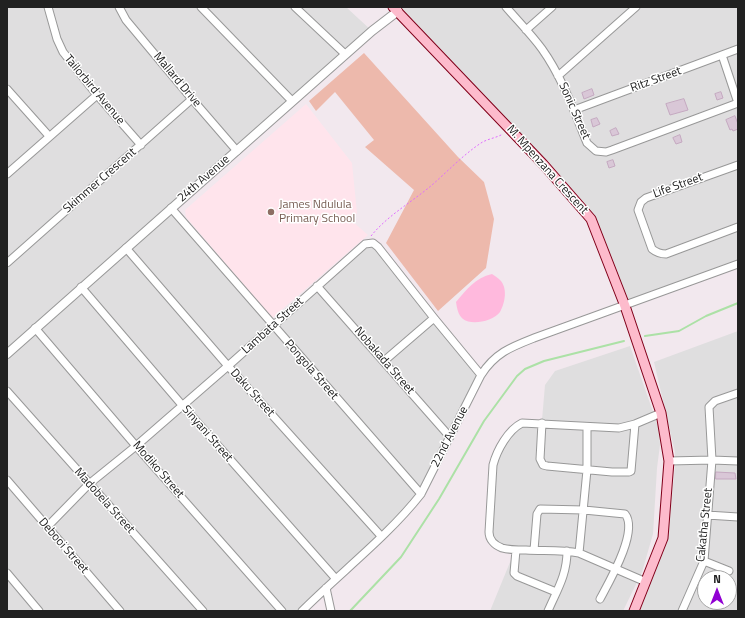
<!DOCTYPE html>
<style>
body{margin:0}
#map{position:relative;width:745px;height:618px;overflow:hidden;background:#f2e8ee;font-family:"Titillium Web",sans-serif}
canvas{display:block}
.frame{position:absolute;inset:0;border:8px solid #212121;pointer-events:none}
.north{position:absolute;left:697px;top:570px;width:40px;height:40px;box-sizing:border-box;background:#fff;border:1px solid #a6a6a6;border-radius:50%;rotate:0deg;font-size:11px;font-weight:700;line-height:16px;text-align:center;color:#212121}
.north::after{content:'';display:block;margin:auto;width:14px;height:18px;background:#9100d3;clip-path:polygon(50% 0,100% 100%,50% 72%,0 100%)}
</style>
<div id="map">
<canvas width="745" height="618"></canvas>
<div class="frame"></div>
<div class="north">N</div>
</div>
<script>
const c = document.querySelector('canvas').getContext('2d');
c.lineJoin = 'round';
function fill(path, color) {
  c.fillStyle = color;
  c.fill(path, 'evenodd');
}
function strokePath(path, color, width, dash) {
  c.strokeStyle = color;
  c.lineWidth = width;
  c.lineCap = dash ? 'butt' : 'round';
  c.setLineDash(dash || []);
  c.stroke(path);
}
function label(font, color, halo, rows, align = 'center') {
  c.font = font + ' "Titillium Web",sans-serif';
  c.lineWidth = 3;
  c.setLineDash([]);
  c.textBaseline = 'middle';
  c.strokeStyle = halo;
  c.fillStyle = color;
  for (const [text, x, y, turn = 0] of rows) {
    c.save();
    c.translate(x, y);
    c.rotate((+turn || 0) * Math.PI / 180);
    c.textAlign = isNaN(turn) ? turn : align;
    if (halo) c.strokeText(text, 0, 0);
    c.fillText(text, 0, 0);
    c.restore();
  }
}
const residential = new Path2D(`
 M7 7H346L372 31 171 208 273 326 364 244 375 245 481 372 420 493 381 536 302 611H7Z
 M393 7H738V264L625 306 591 219Z
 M738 331V611H639L668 537 675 465V452L654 362ZM705 578H729V602H705Z
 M630 346 659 429 660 445 657 468 653 534 642 572 623 611H490L515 550 499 544 491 532 497 460 500 448 524 420H542L545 385 555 371Z`);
const education = new Path2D(`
 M306 104 352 163 357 213 352 221 368 235 272 318 186 217 185 210Z`);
const grass = new Path2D(`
 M364 53 458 157 484 182 494 219 486 268 438 311 386 243 414 190 365 147 374 140 335 92 316 111 309 101Z`);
const sand = new Path2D(`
 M492 274C495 276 498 278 500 280 508 288 505 303 500 312 493 321 472 326 463 319 458 315 457 308 456 302 467 289 475 278 492 274Z`);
const stream = new Path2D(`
 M645 336 679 331 706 316 738 303
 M350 611 401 557 439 499 484 421 517 376 525 369 544 361 624 341`);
const building = new Path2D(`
 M592 89 594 95 584 99 582 93Z
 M721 92 723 98 717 100 715 94Z
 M684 99 688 110 670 115 666 104Z
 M735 116 738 124V129L733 131 732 129 730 130 726 120Z
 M597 118 600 124 593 127 591 120Z
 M616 128 619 134 612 136 610 131Z
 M680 135 682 142 676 144 673 138Z
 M613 160 615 166 609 168 607 162Z
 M716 472 735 473 736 479H716Z`);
const path = new Path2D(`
 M371 236C388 215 412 202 432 185 448 171 463 155 481 143 487 139 496 138 503 134`);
const minor = new Path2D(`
 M48 7 57 39 63 52 97 95 141 145
 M119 7 126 20 192 99 237 151
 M201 7 292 101
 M295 7 345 54
 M506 7C518 21 531 34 542 49 562 77 574 111 587 143L596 151 606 152 612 150 738 103
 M526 30 552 7
 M722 55 738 103
 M558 76 636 7
 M7 89 49 136
 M574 110 738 49
 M738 165 646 198 641 202 638 210 652 249C657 253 660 254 666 254L738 227
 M7 174 97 95
 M171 208 421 494
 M126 248 228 366 381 536
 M7 263 192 99
 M317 286 450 437
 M81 287 182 405 336 579
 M35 328 136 446 282 611
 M384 361 434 318
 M7 391 203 611
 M542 423 540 459 543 465 547 466 612 472H629L631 471 635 424
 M669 461 712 460 738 461
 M7 480 120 611
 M707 515 738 517
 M47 527 89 484 136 446 228 366 365 244 373 243 378 247 434 318 481 375
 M516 550 514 573 517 576 556 592
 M534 550 537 514 540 509 584 510 625 514C639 531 609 582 600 599
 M579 553 587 470V427
 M704 561 729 571
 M7 573 39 611
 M646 582 579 553C562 550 544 551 526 550 518 550 509 550 502 548 494 545 489 539 489 532L493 465C497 450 508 430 522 423L619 428 635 424 661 413
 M326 588 331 611
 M302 611C341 572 387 537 421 494L481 375C495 353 511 347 534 338L738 264
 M548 611C557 590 567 575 567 551
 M682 611 704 561 712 460 709 407 715 401 738 393`);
const tertiary = new Path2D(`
 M7 354 372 31 398 11`);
const secondary = new Path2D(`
 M393 7 543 164 591 219 625 306 661 413 669 461 663 538 634 611`);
const markers = [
 [271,212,4,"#8d6e63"]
];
const streetNames = [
 ["Mallard Drive",177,80,50],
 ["Ritz Street",656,80,-20],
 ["Tailorbird Avenue",94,90,50],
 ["Sonic Street",574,111,66],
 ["M. Mpenzana Crescent",547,170,48],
 ["24th Avenue",204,179,-41],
 ["Skimmer Crescent",100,181,-41],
 ["Life Street",678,186,-20],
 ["Lambata Street",273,326,-42],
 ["Nobakada Street",384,361,49],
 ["Pongola Street",311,370,49],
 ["Daku Street",252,393,48],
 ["Sinyani Street",207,434,49],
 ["22nd Avenue",450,437,-63],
 ["Modiko Street",158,470,49],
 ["Madobela Street",104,501,48],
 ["Cakatha Street",705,525,-84],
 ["Debooi Street",63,546,49]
];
const educationNames = [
 ["James Ndulula",279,205],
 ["Primary School",279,219]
];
fill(residential, '#dfdedf');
fill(education, '#ffe4ec');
fill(grass, '#edb9ac');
fill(sand, '#ffb9dd');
strokePath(stream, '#ace1a6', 2);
fill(building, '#d9c7d7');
strokePath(building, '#c5a9c1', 1);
strokePath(minor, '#989898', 9);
strokePath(tertiary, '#989898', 10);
strokePath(secondary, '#81001a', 11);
strokePath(path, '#e06cff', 1, [2, 2]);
strokePath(minor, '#fff', 7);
strokePath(tertiary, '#fff', 8);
strokePath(secondary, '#fdbbcc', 9);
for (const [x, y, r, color] of markers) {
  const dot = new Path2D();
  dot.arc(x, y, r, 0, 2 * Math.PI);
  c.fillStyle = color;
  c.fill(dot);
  strokePath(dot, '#fff', 1.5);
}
label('12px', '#212121', '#fff', streetNames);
label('12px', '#785e54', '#fff', educationNames, 'left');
</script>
